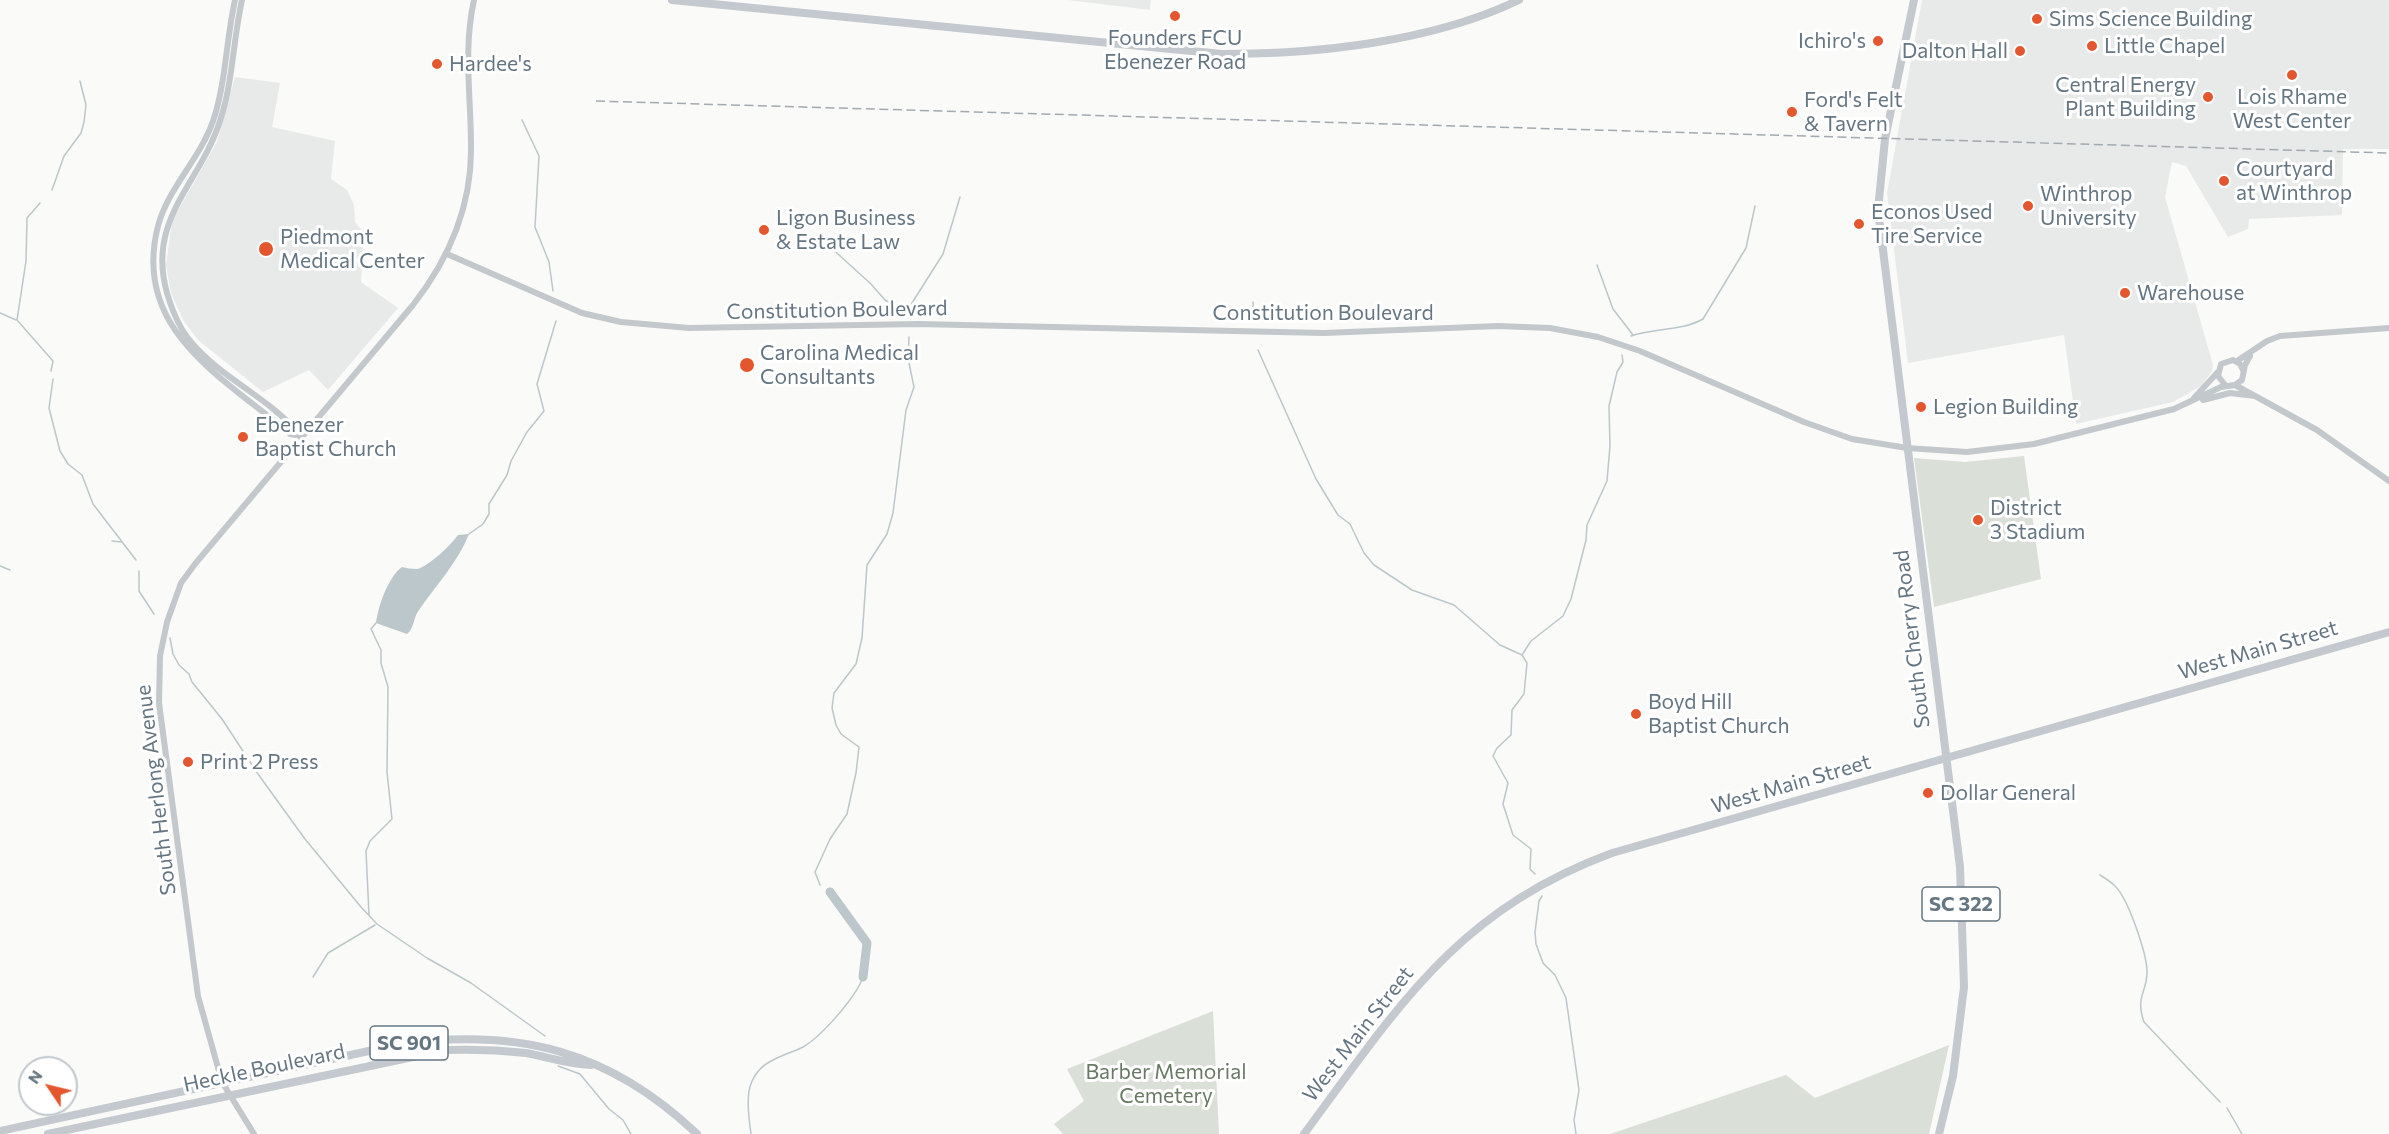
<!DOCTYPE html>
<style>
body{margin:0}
#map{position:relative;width:2389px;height:1134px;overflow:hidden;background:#fafaf8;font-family:Commissioner,sans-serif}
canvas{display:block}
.north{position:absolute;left:18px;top:1056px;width:60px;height:60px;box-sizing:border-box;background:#fff;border:2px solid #c1c8cd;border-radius:50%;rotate:305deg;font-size:16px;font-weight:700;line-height:24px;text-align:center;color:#657683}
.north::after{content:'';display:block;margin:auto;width:21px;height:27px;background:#e4572e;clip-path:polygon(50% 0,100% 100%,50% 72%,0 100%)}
</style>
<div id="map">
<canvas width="2389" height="1134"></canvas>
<div class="north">N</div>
</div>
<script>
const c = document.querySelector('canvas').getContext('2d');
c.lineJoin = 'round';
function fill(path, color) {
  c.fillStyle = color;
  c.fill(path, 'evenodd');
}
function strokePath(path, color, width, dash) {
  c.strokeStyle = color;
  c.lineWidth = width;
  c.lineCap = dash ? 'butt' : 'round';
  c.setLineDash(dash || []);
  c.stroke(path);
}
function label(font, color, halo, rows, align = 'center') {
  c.font = font + ' Commissioner,sans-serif';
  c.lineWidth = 6;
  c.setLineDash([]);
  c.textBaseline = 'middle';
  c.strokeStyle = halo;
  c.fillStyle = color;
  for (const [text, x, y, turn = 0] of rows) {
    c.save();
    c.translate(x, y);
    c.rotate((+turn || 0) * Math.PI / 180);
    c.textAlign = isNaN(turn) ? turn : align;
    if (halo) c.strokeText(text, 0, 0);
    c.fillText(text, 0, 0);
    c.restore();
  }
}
const built = new Path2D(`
 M1068 0H1151L1150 10Z
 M1922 0H2389V149H2343L2342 215 2249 219 2248 229 2228 237 2186 166 2172 162 2165 197 2213 365 2212 371 2201 386 2173 402 2076 424 2064 335 1908 363 1887 193Z
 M235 77 280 83 272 127 335 141 331 179 347 190 354 205 355 222 364 233 361 282 398 308 328 390 309 370 263 392 198 340 183 320 171 293 166 265 172 221 217 142Z`);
const green = new Path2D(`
 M2024 456 2041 579 1934 607 1914 458 1965 462Z
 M1213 1011 1219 1134H1063L1054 1124 1084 1101 1067 1069Z
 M1949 1045 1929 1134H1610L1786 1075 1815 1098Z`);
const water = new Path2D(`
 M469 534C457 564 435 586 417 613 413 621 414 628 407 634L376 623C378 607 388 577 402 567 406 568 412 569 417 569 428 567 452 544 458 535Z`);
const stream = new Path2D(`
 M522 120 539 156 535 227 549 262 553 291
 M52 190 64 156 81 133 84 122 86 105 80 81
 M40 203 27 218 26 261 17 320 53 361 51 371
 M828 245 871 284 885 300 904 311
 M1597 265 1613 309 1633 335
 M0 313 16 320
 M905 314 943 254 960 197
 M1253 316V302
 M1631 336C1654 328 1682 331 1703 319L1746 248 1755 206
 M1258 350 1316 479 1338 515 1350 524 1364 553 1374 565 1412 590 1454 605 1500 645 1522 655 1527 663 1524 694 1512 710 1511 735 1497 748 1493 756 1508 783 1503 804 1513 835 1531 849 1530 869 1535 874
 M53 379 49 408 60 451 68 464 82 475 93 504 136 560
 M469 534 483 524 489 514V504L507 475 511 461 527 432 544 411 537 384 556 321
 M112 541 121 542
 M0 566 10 570
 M139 571V591L154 614
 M170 638 173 654 179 665 189 674 192 682 222 719 258 774 305 839 361 907 377 924 427 958 471 983 545 1036
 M1522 655 1531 641 1563 616 1571 599 1586 540 1587 525 1607 481 1610 446 1609 406 1617 372 1623 362 1622 355
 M2100 875C2105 878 2111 882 2115 886 2128 898 2147 954 2147 972 2147 993 2135 996 2144 1022L2220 1102
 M820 885 815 872 830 839 847 814 856 773 859 747 841 734 836 725 832 708 834 693 856 664 862 638 867 565 887 534 893 513 906 410 914 387 908 358 909 337
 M828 889 830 892
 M1542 896 1539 901 1535 932 1536 944 1543 963 1555 975 1566 998 1579 1090 1574 1120 1576 1134
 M369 915 366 851 370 841 392 819 387 772 388 687 381 663V650L371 629 376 623
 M313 977 328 953 375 925
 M558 1066 580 1074 609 1109 623 1120 631 1134
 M2227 1108 2242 1134
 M751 1134C747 1106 742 1075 773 1060 782 1055 793 1052 803 1047 822 1036 856 997 863 977`);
const river = new Path2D(`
 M830 892 867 943 863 977`);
const minor = new Path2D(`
 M235 0C226 40 226 83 213 121 200 159 168 188 158 226 131 331 224 377 290 434L302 436
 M242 0C233 40 233 82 220 121 200 184 146 219 167 293 172 310 179 328 191 342 222 379 270 398 301 436
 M447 254 582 313 621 322 689 328 918 324 1324 333 1498 326 1550 328 1598 337 1640 351 1804 422 1852 439 1907 448 1967 452 2034 444 2174 409 2221 387 2235 385 2317 430 2389 481
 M2237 361 2267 341 2280 336 2389 328
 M2235 385 2242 380 2245 365 2250 356
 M2226 386 2218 376 2221 364 2233 360 2240 364 2243 370
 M2194 398 2217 373
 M2203 400 2230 393 2255 396
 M254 1134 222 1082 198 996 159 703 160 656 167 622 181 583 195 564 413 305C449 259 472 206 471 146 471 96 463 49 474 0`);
const major = new Path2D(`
 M672 0 1222 54C1317 54 1432 42 1519 0
 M1914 0 1885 139 1878 210 1960 867 1964 987 1953 1076 1939 1134
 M0 1131 401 1044C519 1028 610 1051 697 1134
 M48 1134 446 1050C473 1049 499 1050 526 1053 548 1057 568 1064 591 1065
 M1304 1134C1398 1007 1456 911 1612 853L2389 632`);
const rail = new Path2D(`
 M596 101 2389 153`);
const markers = [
 [1175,16,6,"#e4572e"],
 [2037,19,6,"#e4572e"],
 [1878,41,6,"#e4572e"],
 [2092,46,6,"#e4572e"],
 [2020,51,6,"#e4572e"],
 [437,64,6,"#e4572e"],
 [2292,75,6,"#e4572e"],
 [2208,97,6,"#e4572e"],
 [1792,112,6,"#e4572e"],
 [2224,181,6,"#e4572e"],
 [2028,206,6,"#e4572e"],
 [1859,224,6,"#e4572e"],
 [764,230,6,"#e4572e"],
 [266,249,8,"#e4572e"],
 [2125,293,6,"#e4572e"],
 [747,365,8,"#e4572e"],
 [1921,407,6,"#e4572e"],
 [243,437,6,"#e4572e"],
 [1978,520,6,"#e4572e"],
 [1636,714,6,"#e4572e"],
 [188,762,6,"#e4572e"],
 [1928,793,6,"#e4572e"]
];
const shields = [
 [1961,904,78],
 [409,1043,78]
];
const shieldNames = [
 ["SC 322",1961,904],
 ["SC 901",409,1043]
];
const poiNames = [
 ["Sims Science Building",2049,19],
 ["Founders FCU",1175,38,"center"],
 ["Ebenezer Road",1175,62,"center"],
 ["Ichiro's",1866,41,"right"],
 ["Little Chapel",2104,46],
 ["Dalton Hall",2008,51,"right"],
 ["Hardee's",449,64],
 ["Central Energy",2196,85,"right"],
 ["Plant Building",2196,109,"right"],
 ["Lois Rhame",2292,97,"center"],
 ["West Center",2292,121,"center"],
 ["Ford's Felt",1804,100],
 ["& Tavern",1804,124],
 ["Courtyard",2236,169],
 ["at Winthrop",2236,193],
 ["Winthrop",2040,194],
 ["University",2040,218],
 ["Econos Used",1871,212],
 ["Tire Service",1871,236],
 ["Ligon Business",776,218],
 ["& Estate Law",776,242],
 ["Piedmont",280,237],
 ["Medical Center",280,261],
 ["Warehouse",2137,293],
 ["Carolina Medical",760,353],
 ["Consultants",760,377],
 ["Legion Building",1933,407],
 ["Ebenezer",255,425],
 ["Baptist Church",255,449],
 ["District",1990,508],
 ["3 Stadium",1990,532],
 ["Boyd Hill",1648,702],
 ["Baptist Church",1648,726],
 ["Print 2 Press",200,762],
 ["Dollar General",1940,793]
];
const streetNames = [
 ["Constitution Boulevard",837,310,-1],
 ["Constitution Boulevard",1323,313],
 ["South Cherry Road",1912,639,-97],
 ["West Main Street",2258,650,-16],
 ["West Main Street",1791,784,-16],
 ["South Herlong Avenue",156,790,-97],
 ["West Main Street",1358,1034,-52],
 ["Heckle Boulevard",264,1068,-12]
];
const parkNames = [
 ["Barber Memorial",1166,1072],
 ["Cemetery",1166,1096]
];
fill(built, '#e8e9e9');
fill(green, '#dadfd7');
fill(water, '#bbc7cb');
strokePath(stream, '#bbc7cb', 1.5);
strokePath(river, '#bbc7cb', 9);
strokePath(minor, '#c3c8cc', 6);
strokePath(major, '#c3c9ce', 8);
strokePath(rail, '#a2aab0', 1.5, [9, 4.5]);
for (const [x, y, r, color] of markers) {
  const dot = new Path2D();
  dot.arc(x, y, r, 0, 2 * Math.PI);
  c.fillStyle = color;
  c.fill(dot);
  strokePath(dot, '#fff', 2);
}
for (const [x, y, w] of shields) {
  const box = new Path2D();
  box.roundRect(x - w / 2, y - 17, w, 34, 4.5);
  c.fillStyle = '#fff';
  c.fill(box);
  strokePath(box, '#657683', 1.5);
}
label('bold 20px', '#657683', null, shieldNames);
label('21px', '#657683', '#fff', poiNames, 'left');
label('21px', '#657683', '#fff', streetNames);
label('21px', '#687a64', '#fff', parkNames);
</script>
